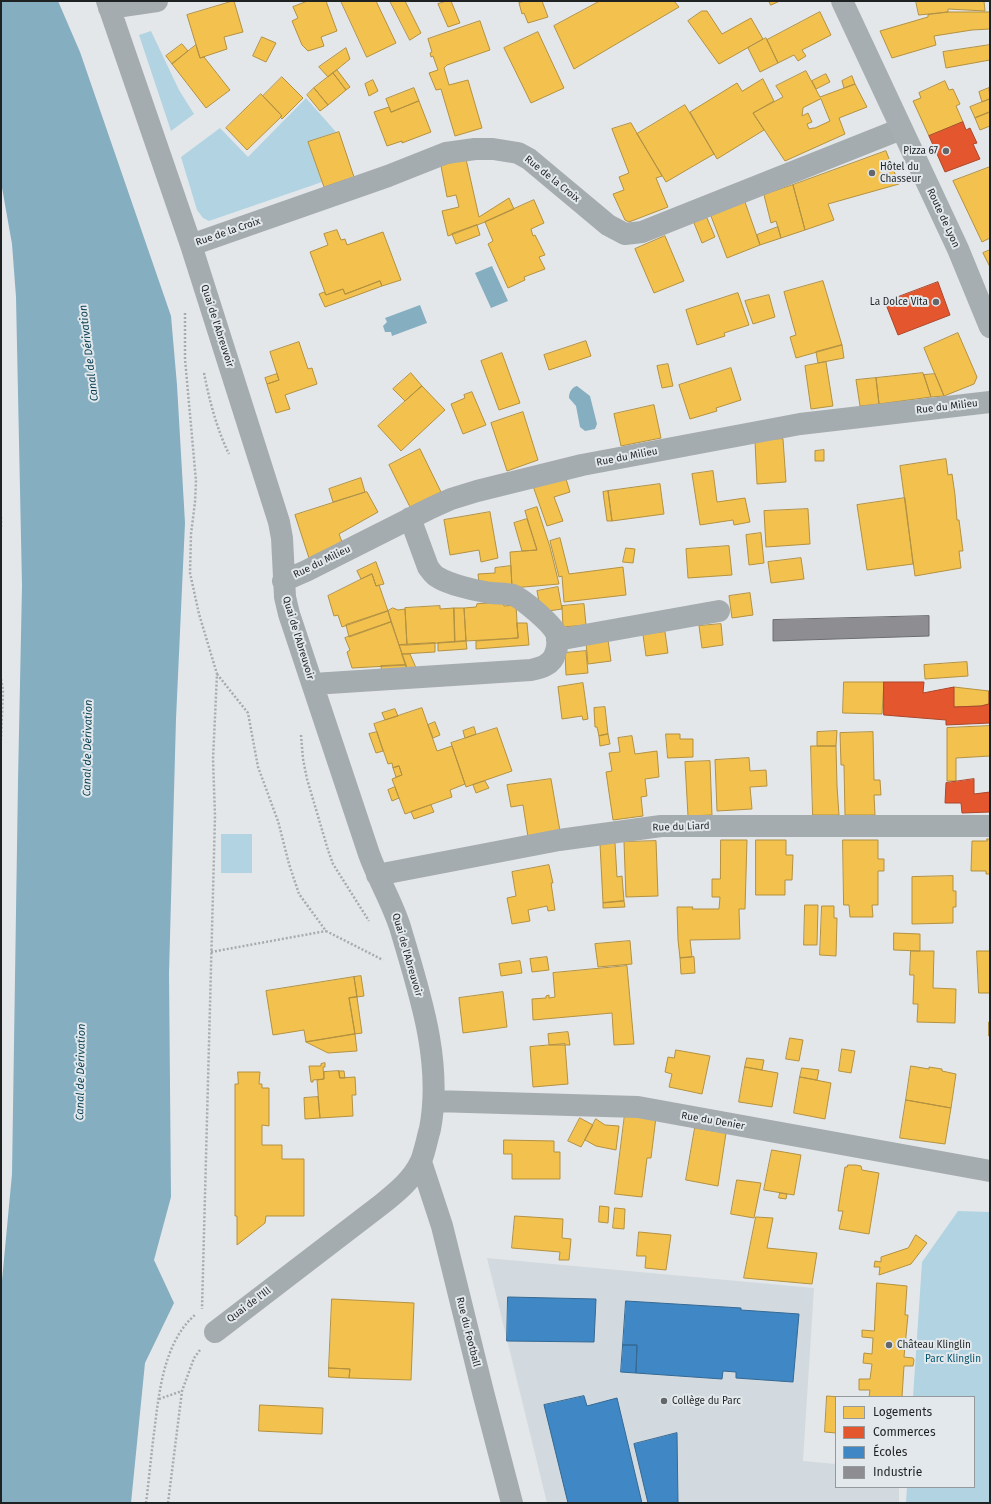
<!DOCTYPE html>
<meta charset="utf-8">
<style>
body{margin:0}
#map{position:relative;width:991px;height:1504px;overflow:hidden;background:#e4e7ea;font-family:"Fira Sans",sans-serif}
canvas{display:block}
.frame{position:absolute;inset:0;border:2px solid #1f2223;pointer-events:none}
.legend{position:absolute;left:835px;top:1396px;width:140px;height:92px;box-sizing:border-box;background:#e2e8ec;border:1px solid #94999c;margin:0;padding:5px 7px;list-style:none;font-size:12px;color:#1f2223}
.legend li{display:flex;align-items:center;gap:8px;height:20px}
.legend b{width:20px;border:1px solid #94999c}
</style>
<div id="map">
<canvas width="991" height="1504"></canvas>
<div class="frame"></div>
<ul class="legend">
<li><b style="height:11px;background:#f2c14e"></b>Logements</li>
<li><b style="height:11px;background:#e4572e"></b>Commerces</li>
<li><b style="height:11px;background:#3f88c5"></b>Écoles</li>
<li><b style="height:11px;background:#8d8d92"></b>Industrie</li>
</ul>
</div>
<script>
const c = document.querySelector('canvas').getContext('2d');
c.lineJoin = 'round';
function fill(path, color) {
  c.fillStyle = color;
  c.fill(path, 'evenodd');
}
function strokePath(path, color, width, dash) {
  c.strokeStyle = color;
  c.lineWidth = width;
  c.lineCap = dash ? 'butt' : 'round';
  c.setLineDash(dash || []);
  c.stroke(path);
}
function label(font, color, halo, rows, align = 'center') {
  c.font = font + ' "Fira Sans",sans-serif';
  c.lineWidth = 4;
  c.setLineDash([]);
  c.textBaseline = 'middle';
  c.strokeStyle = halo;
  c.fillStyle = color;
  for (const [text, x, y, turn = 0] of rows) {
    c.save();
    c.translate(x, y);
    c.rotate((+turn || 0) * Math.PI / 180);
    c.textAlign = isNaN(turn) ? turn : align;
    if (halo) c.strokeText(text, 0, 0);
    c.fillText(text, 0, 0);
    c.restore();
  }
}
const built = new Path2D(`
 M487 1258 814 1288 803 1461 836 1464V1487H899V1503H547Z`);
const green = new Path2D(`
 M151 31 179 90 194 114 171 131 139 35Z
 M306 98 336 132 308 142 322 182 209 221 203 218 197 210 181 157 220 128 248 157Z
 M221 834H252V873H221Z
 M958 1211 990 1212V1503H906L907 1487H974V1397H913L922 1262Z`);
const water = new Path2D(`
 M1 1H58L80 52 171 316 177 385 185 523 176 719 169 973 171 1197 154 1260 174 1303 145 1363 131 1503H1V1291L12 1174 18 781 22 586 16 297 12 244 1 182Z
 M492 266 508 301 491 308 475 273Z
 M420 305 427 323 392 336 391 332H385L383 326 387 322 385 318Z
 M577 386 590 396 597 424 595 429 585 431 580 427 576 406 569 398C569 392 572 387 577 386Z`);
const homes = new Path2D(`
 M234 1 243 32 224 37 227 49 200 58 187 15Z
 M308 1H326L337 31 321 37 324 46 308 51 302 45 292 21 298 18 293 7Z
 M341 1H376L396 43 367 57Z
 M390 1H405L421 33 410 40Z
 M447 1H451L460 23 448 27 438 4Z
 M526 1H542L548 17 528 23 524 13 522 14 519 3Z
 M600 1H674L679 7 574 69 554 26Z
 M769 1H780L771 5Z
 M916 1H984L985 11 948 9V12L919 15Z
 M702 11H707L722 34 751 18 763 39 719 64 688 21Z
 M820 12 831 35 802 50 806 56 798 61 794 55 778 63 767 40Z
 M948 12H990V29L972 30 934 36 936 45 892 58 880 31 928 17V15Z
 M480 21 490 50 447 65 444 68 449 85 468 80 482 128 455 136 441 89 436 90 429 73 438 70 433 56 431 57 430 53 432 52 428 39Z
 M538 32 564 88 531 103 504 48Z
 M262 37 276 43 266 62 253 56Z
 M766 38 778 63 760 72 748 48Z
 M182 44 188 51 172 64 166 56Z
 M196 45 200 58 204 57 230 90 206 108 172 64Z
 M990 45V60L946 68 943 52Z
 M346 48 350 59 328 77 319 67Z
 M337 70 350 87 346 90 333 73Z
 M806 71 820 97 855 84 867 107 839 118 845 134 785 161 753 113 783 97 776 86ZM821 99 830 121 815 128H813L809 129 807 124 812 122 808 113 802 116 803 108Z
 M333 73 346 90 328 105 314 88Z
 M826 74 830 82 816 89 812 81Z
 M852 76 855 84 844 88 842 81Z
 M282 77 303 98 282 119 280 117 282 116 263 96Z
 M763 79 774 101 753 113 764 130 717 159 690 112 737 83 742 91Z
 M373 80 378 91 369 96 365 84Z
 M945 81 949 90 953 89 960 104 956 106 963 122 929 136 913 101 921 98 919 93Z
 M314 88 328 105 320 111 307 95Z
 M414 88 419 101 391 112 386 99Z
 M989 88 990 99 982 102 979 92Z
 M261 94 282 116 247 150 226 128Z
 M990 99V112L975 118 970 107Z
 M419 101 431 132 402 143V141L387 146 374 112 389 107 391 112Z
 M685 105 714 154 666 182 637 134Z
 M990 112V126L980 130 975 118Z
 M631 123 662 176 656 178 668 207 629 222 625 220 613 194 624 190 619 177 629 173 612 129Z
 M339 132 354 177 324 187 308 142Z
 M886 151 899 184 828 204 834 220 805 230 793 185Z
 M466 159 479 217 509 198 514 209 485 222 448 236 442 211 459 207 456 195 447 197 441 166Z
 M990 167V238L982 242 953 181Z
 M793 185 805 230 781 238 776 221 771 223 764 195Z
 M534 200 544 223 531 229 533 236 535 235 545 255 539 257 545 269 524 277 525 280 508 288 488 244 493 241 485 222Z
 M745 202 760 245 727 258 711 216Z
 M707 218 715 237 702 243 694 223Z
 M477 225 480 235 456 244 452 234Z
 M778 227 781 238 760 245 757 235Z
 M337 230 341 240 345 239 347 245 383 232 401 280 382 286 380 281 345 294 343 289 326 295 310 252 328 245 324 234Z
 M665 236 684 281 654 293 635 249Z
 M990 250V267L983 253Z
 M380 281 382 286 325 307 319 294 324 292 326 295 343 289 345 294Z
 M823 281 842 345 796 358 790 337 796 335 784 292Z
 M738 293 749 325 724 333 725 336 697 345 686 310Z
 M769 295 775 317 753 324 745 301Z
 M958 333 977 377 974 384 944 396 924 348Z
 M586 341 591 356 549 370 544 355Z
 M299 342 308 369 312 368 317 384 285 395 290 409 276 413 267 384 279 380 270 352Z
 M842 345 844 358 818 363 816 352Z
 M502 353 520 403 499 410 481 361Z
 M826 362 833 406 811 409 805 366Z
 M668 364 673 386 662 388 657 366Z
 M731 368 741 400 716 408 717 411 690 419 679 385Z
 M411 373 422 386 405 401 393 389Z
 M923 373 931 397 879 404 876 378Z
 M277 374 279 380 267 384 265 378Z
 M935 374 944 396 931 397 924 375Z
 M876 378 879 404 860 406 856 380Z
 M422 386 445 410 401 451 378 426Z
 M472 392 486 425 463 434 451 404 465 398 464 395Z
 M654 405 661 438 621 446 614 414Z
 M523 412 538 460 507 471 491 423Z
 M783 439 786 482 757 484 755 441Z
 M420 449 441 492 410 507 389 465Z
 M824 450V461H815V451Z
 M946 459 948 475 952 474 955 495 957 520H959L963 551H959L961 568 915 576 900 466Z
 M713 471 717 502 745 498 750 522 734 525 733 520 700 525 692 474Z
 M361 478 365 492 333 502 329 489Z
 M566 479 570 492 554 497 563 521 547 526 533 486Z
 M660 484 664 514 612 521 608 491Z
 M608 491 612 521H607L603 492Z
 M367 492 378 512 339 534 342 542 309 558 295 515Z
 M905 498 913 564 867 570 857 505Z
 M537 507 550 547 559 584 512 588 510 552 537 550 525 511Z
 M808 509 810 544 766 547 764 511Z
 M490 512 498 558 481 562 479 550 450 555 444 520Z
 M527 519 537 550 522 551 514 523Z
 M761 533 764 563 749 565 746 535Z
 M560 538 569 574 623 567 626 595 564 602 562 576 559 577 550 541Z
 M729 546 732 575 688 578 686 549Z
 M626 548 635 549 633 563 623 562Z
 M801 558 804 579 771 583 768 562Z
 M376 562 384 584 376 586 372 574 361 579 357 571Z
 M511 566 512 588 479 583 478 574 495 573V568Z
 M372 574 376 586 379 585 388 611 342 627 338 615 334 616 328 596Z
 M558 587 562 609 541 612 537 591Z
 M750 593 753 615 732 618 729 596Z
 M503 603 504 606 516 605 518 638 466 641 464 608 476 607 477 604Z
 M584 604 586 625 563 627 562 606Z
 M440 606V609L454 608 455 642 407 645 405 608Z
 M393 608 398 610 405 609 407 645H399L388 611Z
 M454 608H464L466 641 455 642Z
 M388 611 391 622 349 637 346 625Z
 M391 622 406 665 352 668 347 652 350 650 345 638Z
 M517 623H527L529 645 476 649V641L518 638Z
 M721 624 723 645 702 648 699 626Z
 M665 632 668 653 646 656 643 635Z
 M608 640 611 661 588 664 586 643Z
 M466 641 467 649 438 651V643Z
 M435 643V652L402 654 399 645Z
 M586 651 588 673 566 675 565 653Z
 M402 654H410L417 670 408 671Z
 M967 662 968 676 925 679 924 665Z
 M406 665 408 671 382 673 381 666Z
 M844 682H884L882 714 843 713Z
 M583 683 588 719 583 720 582 716 562 719 558 687Z
 M954 687 989 691V704L981 706 954 707Z
 M605 707 608 734 599 736 597 727H595L594 708Z
 M422 708 437 751 452 746 465 784 450 790 452 797 405 814 392 779 402 775 399 766 393 768 392 763 388 764 374 724Z
 M395 709 398 716 385 720 382 713Z
 M435 722 440 735 433 738 428 725Z
 M990 726V756L956 758V781H947V728Z
 M474 727 476 734 465 738 463 731Z
 M497 728 512 771 466 787 451 743Z
 M837 731 836 746H817V732Z
 M377 732 383 751 376 753 369 734Z
 M873 732 874 780H880L881 795H874L875 815H845L844 765H841L840 733Z
 M608 734 610 744 600 746 599 736Z
 M666 734H680V739H693V757L668 758Z
 M632 736 635 754 657 751 659 777 645 779 647 796 641 797 643 816 613 820 606 772 612 771 609 753 620 752 618 738Z
 M811 746H836L837 786 839 815H813Z
 M749 758 750 771 766 770 767 786 750 787 752 809 717 811 715 760Z
 M710 761 712 815 688 816 685 762Z
 M399 766 402 775 396 777 393 768Z
 M551 779 560 831 528 837 523 805 511 807 507 785Z
 M485 781 489 788 476 793 473 785Z
 M395 787 399 798 392 801 388 790Z
 M431 805 434 812 414 819 411 812Z
 M987 839H990V874H986V871H971L972 841H987Z
 M721 840H747L745 909H739L740 939 690 940 692 957 680 958 678 940 677 907H693L692 909H719L720 897H712V879H720Z
 M756 840H786V855H793L792 880H785V895H756Z
 M843 840H878V859H884V871H878V905H872L873 917H850L849 905H844Z
 M656 841 658 896 626 897 624 842Z
 M615 843 617 877 622 876 624 901 603 903 600 844Z
 M549 865 553 883H551L555 910 548 911 547 906 528 910 530 921 512 924 507 898 516 896 512 872Z
 M953 876V891H956V907H953V923L912 924V877Z
 M624 901 625 907 603 908V903Z
 M805 905H818L817 945H804Z
 M822 906H834V918H837L836 956 820 955Z
 M894 933 920 934V951L894 950Z
 M630 941 632 964 598 967 595 944Z
 M911 951H934L933 988 956 989 955 1023 917 1022 918 1004H913L914 975H910Z
 M977 951H990V993H979Z
 M547 957 549 970 532 972 530 959Z
 M694 957 695 973 681 974 680 958Z
 M520 961 522 973 501 976 499 964Z
 M627 966 634 1044 614 1045 612 1013 533 1020 532 999 546 998V996L549 995V998L555 997 553 973Z
 M361 976 364 996 357 997 354 977Z
 M354 977 357 997 349 998 355 1034 306 1042 304 1030 273 1035 266 991Z
 M503 992 507 1027 463 1033 459 998Z
 M357 997 362 1033 355 1034 349 998Z
 M989 1022H990V1036H989Z
 M568 1032 570 1045H549L548 1034Z
 M355 1034 357 1051 328 1053 306 1042Z
 M790 1038 803 1040 799 1061 786 1059Z
 M565 1044 568 1084 533 1087 530 1047Z
 M842 1049 855 1051 851 1073 839 1071Z
 M676 1050 710 1056 702 1094 669 1087 672 1074 665 1072 668 1057 674 1058Z
 M747 1058 764 1060 762 1070 745 1067Z
 M325 1063V1067H323L324 1079 313 1080V1082H311L309 1066H321V1064Z
 M911 1066 929 1069V1067L942 1069V1071L956 1074 951 1108 906 1100Z
 M745 1067 778 1073 772 1107 739 1102Z
 M802 1068 819 1070 817 1080 800 1077Z
 M339 1071 340 1078 355 1077 356 1095H352L353 1116 320 1118 317 1080 324 1079V1072Z
 M339 1071H344L345 1078H340Z
 M238 1072H260L259 1084H262V1088H269V1126L262 1125V1145H282V1159H304V1216H266L265 1223 237 1245V1216H235V1084H238Z
 M800 1077 831 1083 825 1119 794 1113Z
 M318 1097 320 1118 305 1119 304 1098Z
 M906 1100 951 1108 945 1144 900 1138Z
 M625 1114 656 1117 651 1158H647L642 1197 615 1194Z
 M580 1118 593 1125 581 1147 568 1141Z
 M596 1119 605 1125 619 1126 616 1150 596 1146 585 1140Z
 M695 1128 726 1133 718 1186 686 1180Z
 M504 1140 554 1141V1152H560V1179H512V1154H504Z
 M772 1150 801 1155 794 1195 764 1190Z
 M848 1165H856L861 1166 862 1170 879 1173 869 1234 839 1229 843 1211H838L845 1167H847Z
 M737 1180 761 1183 754 1218 731 1214Z
 M780 1193 787 1194 786 1199 779 1198Z
 M600 1206 609 1207 608 1223 599 1222Z
 M615 1208 625 1209 624 1229 613 1228Z
 M515 1216 563 1219 562 1238 571 1239 569 1260H559L560 1252 512 1248Z
 M756 1217 773 1218 767 1248 817 1253 812 1284 744 1278Z
 M639 1232 671 1235 666 1270 645 1268 646 1256H637Z
 M916 1235 927 1243 911 1264 879 1275 880 1267H874L875 1261 881 1262V1257L908 1248Z
 M877 1283 907 1286 905 1315H908L904 1357 913 1358 914 1360 913 1366H904L902 1397H869L870 1390H859V1379H870L872 1364 863 1363 864 1353 872 1354 873 1338 862 1337V1330L874 1331Z
 M332 1299 414 1303 411 1380 349 1378 350 1369 329 1368Z
 M329 1368 350 1369 349 1378 329 1377Z
 M827 1396 840 1397H836V1433L825 1432Z
 M260 1405 323 1408 322 1434 259 1431Z`);
const shops = new Path2D(`
 M963 122 966 130 970 128 977 143 973 144 980 159 945 172 929 136Z
 M938 282 950 315 898 335 885 302Z
 M884 682H924L923 693 954 687V707L981 706 989 704V691H990V723L946 725V720L884 715Z
 M974 779V794L990 792V812L962 813 961 803H945L946 783Z`);
const schools = new Path2D(`
 M508 1297 596 1299 594 1342 507 1341Z
 M626 1301 741 1308V1310L799 1314 793 1382 736 1378V1372L723 1371 722 1379 636 1373 637 1345H623Z
 M623 1345H637L636 1373 621 1372Z
 M584 1396 587 1406 617 1398 642 1503H568L544 1405Z
 M677 1433 678 1503H648L634 1444Z`);
const industry = new Path2D(`
 M929 616V636L773 641V620Z`);
const path = new Path2D(`
 M185 313V359L196 481 195 502 191 534 190 573 199 614 217 674 213 759 215 816 202 1309
 M204 373C209 399 217 430 229 454
 M1 517V528
 M217 674 248 713 258 767 278 821 289 864 299 894 326 931 383 960
 M1 679 3 690 1 740
 M301 735 303 759 307 779 328 850 333 864 369 921
 M211 952 326 931
 M159 1399 182 1391
 M146 1503C149 1480 151 1456 154 1433 159 1394 163 1342 196 1314
 M168 1503 182 1391 194 1358 200 1350`);
const minor = new Path2D(`
 M107 1 191 245 279 522 282 538 285 597 289 614 369 854C378 879 392 902 400 927 419 992 443 1060 430 1129 427 1139 425 1151 421 1161 413 1179 397 1192 382 1204L215 1332
 M109 8 157 1
 M191 245 388 176 446 153 475 149H493L518 153 529 159 608 225 625 234 642 232 901 129
 M283 581 306 571 431 508 451 499 477 491 582 465 800 424 990 402
 M557 640 719 611
 M313 684 531 670C541 668 552 665 555 654 558 647 558 640 556 633 551 623 523 599 513 595 504 593 494 594 485 592 473 590 449 584 439 578 434 576 431 571 428 567L410 518
 M377 875 559 840 661 826H990
 M434 1101 638 1107 990 1171
 M421 1162 442 1226 483 1392 512 1503`);
const major = new Path2D(`
 M842 1 958 249 990 327`);
const markers = [
 [946,151,4,"#646769"],
 [872,173,4,"#646769"],
 [936,302,4,"#646769"],
 [889,1345,4,"#646769"],
 [664,1401,4,"#646769"]
];
const poiNames = [
 ["Pizza 67",938,151,"right"],
 ["Hôtel du",880,167],
 ["Chasseur",880,179],
 ["La Dolce Vita",928,302,"right"],
 ["Château Klinglin",897,1345],
 ["Collège du Parc",672,1401]
];
const streetNames = [
 ["Rue de la Croix",552,179,39],
 ["Route de Lyon",943,218,65],
 ["Rue de la Croix",228,232,-19],
 ["Quai de l'Abreuvoir",217,326,72],
 ["Rue du Milieu",947,407,-7],
 ["Rue du Milieu",627,457,-11],
 ["Rue du Milieu",322,562,-26],
 ["Quai de l'Abreuvoir",298,638,73],
 ["Rue du Liard",681,827,-2],
 ["Quai de l'Abreuvoir",407,955,74],
 ["Rue du Denier",713,1121,10],
 ["Quai de l'Ill",249,1305,-37],
 ["Rue du Football",468,1332,76]
];
const parkNames = [
 ["Parc Klinglin",953,1359]
];
const waterNames = [
 ["Canal de Dérivation",89,353,-97],
 ["Canal de Dérivation",88,748,-89],
 ["Canal de Dérivation",81,1072,-89]
];
fill(built, '#d2dadf');
fill(green, '#b2d3e2');
fill(water, '#85aec1');
fill(homes, '#f2c14e');
strokePath(homes, '#b39141', 1);
fill(shops, '#e4572e');
strokePath(shops, '#a9472b', 1);
fill(schools, '#3f88c5');
strokePath(schools, '#356994', 1);
fill(industry, '#8d8d92');
strokePath(industry, '#6c6d71', 1);
strokePath(path, '#a5abae', 2.5, [2, 2]);
strokePath(minor, '#a5acaf', 22);
strokePath(major, '#a6aeb2', 22);
for (const [x, y, r, color] of markers) {
  const dot = new Path2D();
  dot.arc(x, y, r, 0, 2 * Math.PI);
  c.fillStyle = color;
  c.fill(dot);
  strokePath(dot, '#e2e8ec', 1.5);
}
label('10px', '#1f2223', '#e2e8ec', poiNames, 'left');
label('10px', '#1f2223', '#e2e8ec', streetNames);
label('10px', '#00546e', '#e2e8ec', parkNames);
label('italic 11px', '#053b4e', '#e2e8ec', waterNames);
</script>
